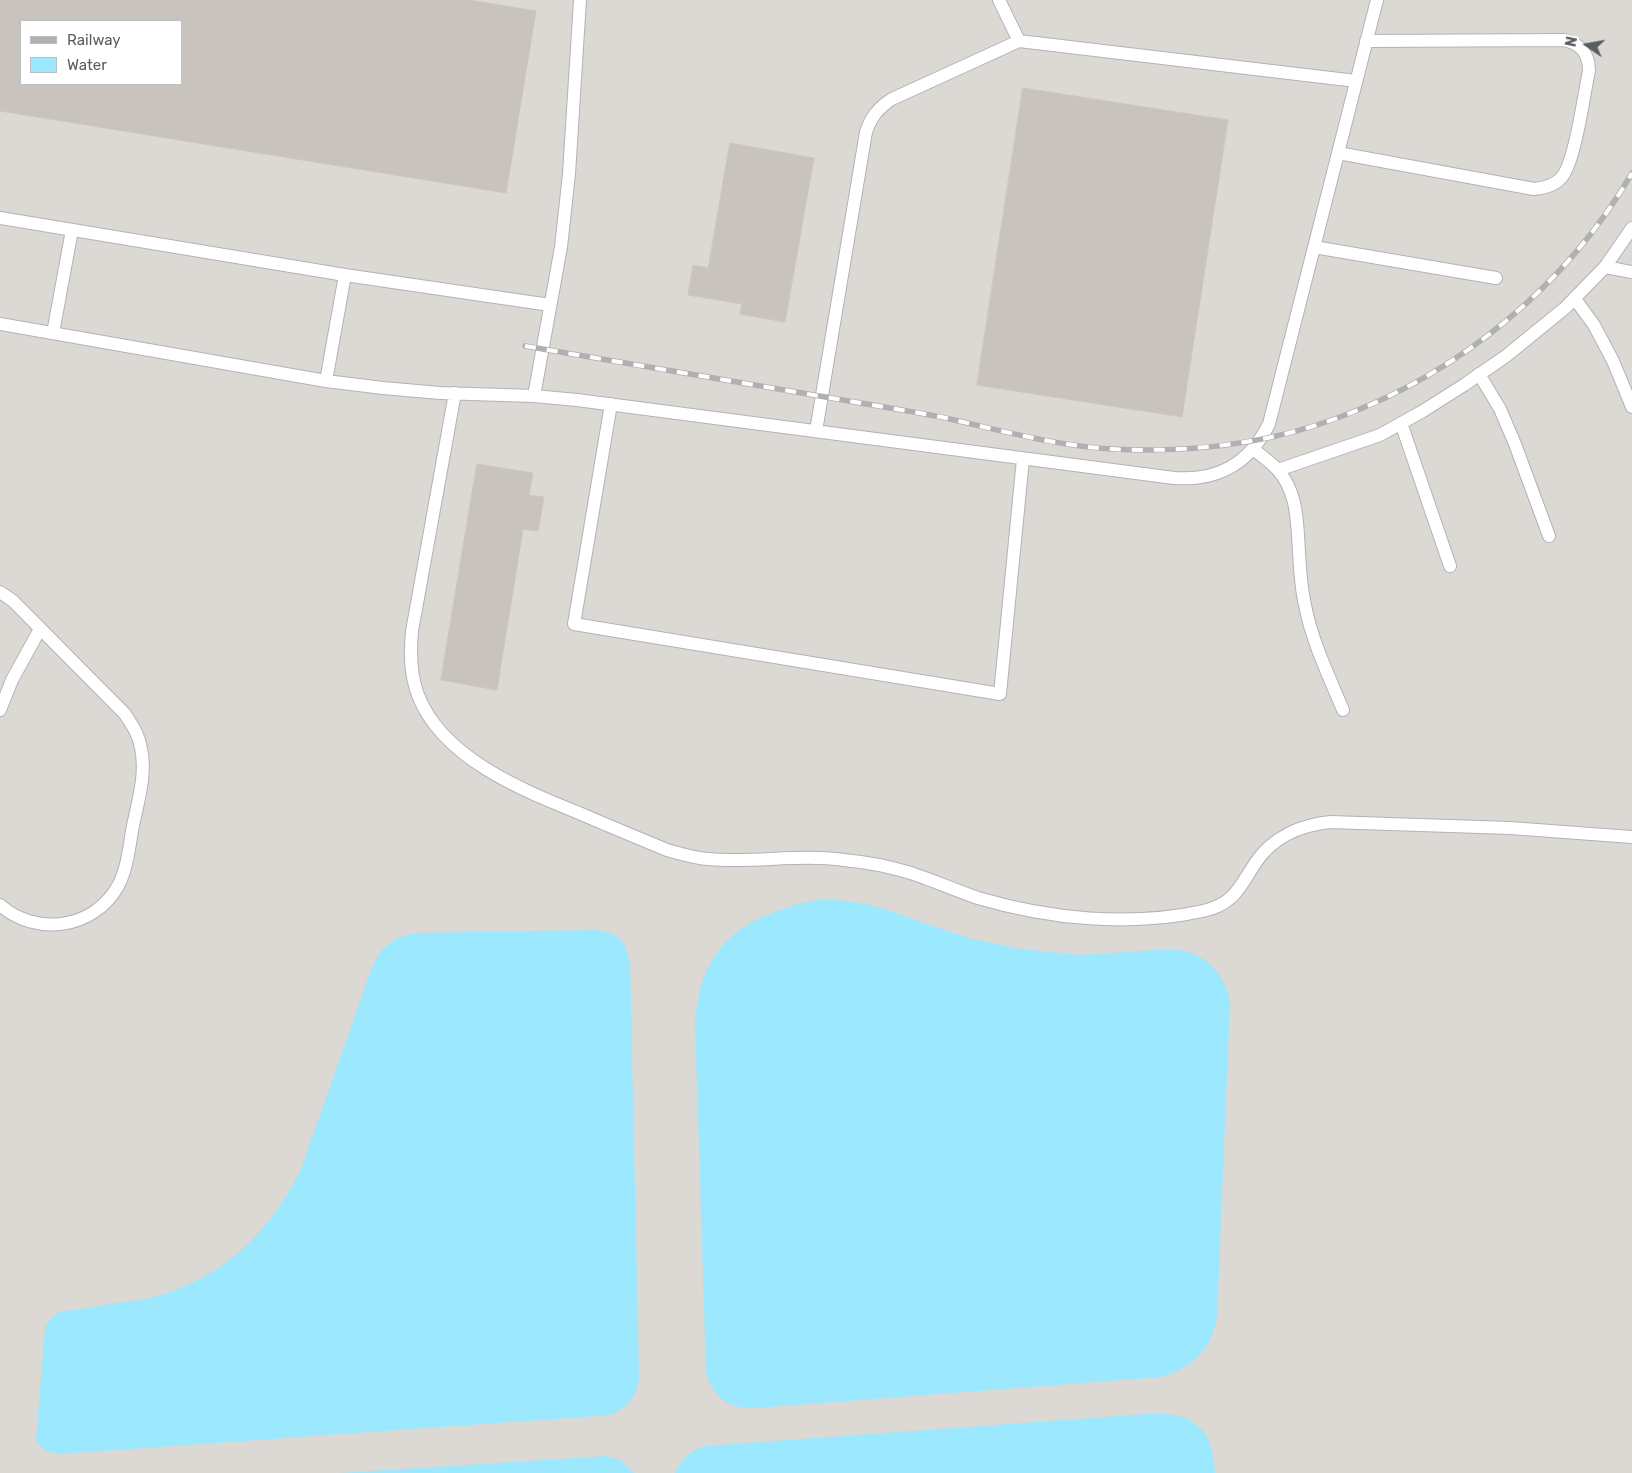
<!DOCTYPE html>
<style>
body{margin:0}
#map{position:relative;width:1632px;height:1473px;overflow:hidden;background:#ece6de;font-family:Rubik,sans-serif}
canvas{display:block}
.legend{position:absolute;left:20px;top:20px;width:162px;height:65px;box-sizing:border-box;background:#fff;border:1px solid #bcbec0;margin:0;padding:6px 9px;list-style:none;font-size:15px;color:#575d61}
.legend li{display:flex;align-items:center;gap:10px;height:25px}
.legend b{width:25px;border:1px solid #bcbec0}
.north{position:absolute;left:1562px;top:20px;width:50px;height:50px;-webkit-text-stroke:4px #fff;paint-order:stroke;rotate:282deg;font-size:14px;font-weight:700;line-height:20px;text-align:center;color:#575d61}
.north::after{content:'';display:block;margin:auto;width:18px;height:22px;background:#575d61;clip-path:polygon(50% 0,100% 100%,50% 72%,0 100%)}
</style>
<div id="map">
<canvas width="1632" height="1473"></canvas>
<ul class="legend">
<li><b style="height:6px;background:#afb0b1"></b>Railway</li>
<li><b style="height:14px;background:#9be8ff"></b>Water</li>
</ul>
<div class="north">N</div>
</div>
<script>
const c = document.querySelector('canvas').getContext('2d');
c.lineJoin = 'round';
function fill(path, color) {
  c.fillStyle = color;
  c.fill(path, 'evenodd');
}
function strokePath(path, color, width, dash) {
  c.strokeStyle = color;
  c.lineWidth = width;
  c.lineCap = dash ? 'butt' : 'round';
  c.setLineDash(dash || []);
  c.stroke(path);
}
const industrial = new Path2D(`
 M0 0H1632V1473H0ZM21 21H181V84H21Z`);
const water = new Path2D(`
 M820 900H838L861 903 884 909 968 938 1021 949 1081 955 1169 949C1203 951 1221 968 1230 1000L1217 1316C1211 1350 1194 1367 1161 1377L756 1408C729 1409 713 1398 706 1372L695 1024C699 967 720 932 775 912 790 906 804 902 820 900Z
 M594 930C616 931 626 940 630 962L639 1379C636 1398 627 1408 610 1415L60 1454C49 1453 42 1450 36 1440L45 1327C50 1319 53 1315 62 1311 80 1310 98 1306 115 1303 130 1301 146 1300 161 1295 228 1274 270 1231 301 1169L371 970C380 948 391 938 415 933Z
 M1160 1413C1200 1416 1213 1435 1215 1473H675C681 1459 690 1451 705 1446Z
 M607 1456 621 1461 634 1473H340Z`);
const building = new Path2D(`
 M0 0H469L536 11 506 193 0 111ZM21 21H181V84H21Z
 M1023 88 1228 120 1182 417 977 385Z
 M730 143 814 158 785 322 740 314 742 304 688 295 693 265 708 268Z
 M477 464 533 473 529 495 544 497 538 531 523 529 497 690 441 680Z`);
const service = new Path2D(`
 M999 0 1019 41
 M1338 153 1534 189C1544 188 1554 186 1561 178 1575 164 1584 93 1589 71 1589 53 1581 44 1564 40L1366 41
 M0 218 345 275
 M1314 247 1496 278
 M1605 267 1632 272
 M1575 299 1594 325 1613 361 1632 407
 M0 324 326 381 383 388 440 393 534 396 577 400 1174 478C1218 481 1249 464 1269 424L1377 0
 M53 333 72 230
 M1479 374 1500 409 1515 444 1549 536
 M326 381 345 275 550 305
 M455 393 412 631C410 653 410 674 418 695 442 758 522 790 579 813 609 826 638 838 667 850 681 854 694 858 708 859 753 863 799 854 844 860 865 862 887 866 907 872 931 879 954 890 978 898 1049 919 1129 927 1203 911 1235 904 1240 886 1256 862 1273 837 1301 825 1330 822L1510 828 1632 837
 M534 396 561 247 569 174 580 0
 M611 404 574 624 1000 694 1023 459
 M1401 423 1450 566
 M816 431 866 132C871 117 878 108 892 99L1019 41 1356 81
 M1253 449C1261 455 1269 461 1277 469 1298 492 1297 522 1299 552 1300 570 1301 588 1305 605 1312 642 1329 676 1343 710
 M1278 470 1380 435 1423 411 1464 385 1506 356 1565 308 1605 267 1632 228
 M0 592 13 601 125 714C132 725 139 735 141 748 147 775 137 804 132 831 129 849 127 869 118 886 94 929 36 937 0 905
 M0 710 12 680 40 629`);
const rail = new Path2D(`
 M525 346 896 409C914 412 932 415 950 419 1003 431 1057 446 1112 449 1188 453 1268 444 1340 417 1461 372 1567 285 1632 173`);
fill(industrial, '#dcd8d3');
fill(water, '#9be8ff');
fill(building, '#c9c3bd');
strokePath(building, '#d1c6bc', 1);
strokePath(service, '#afb4b8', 14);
strokePath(service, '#fff', 12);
strokePath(rail, '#afb0b1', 5.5);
strokePath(rail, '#fff', 4, [11]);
</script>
